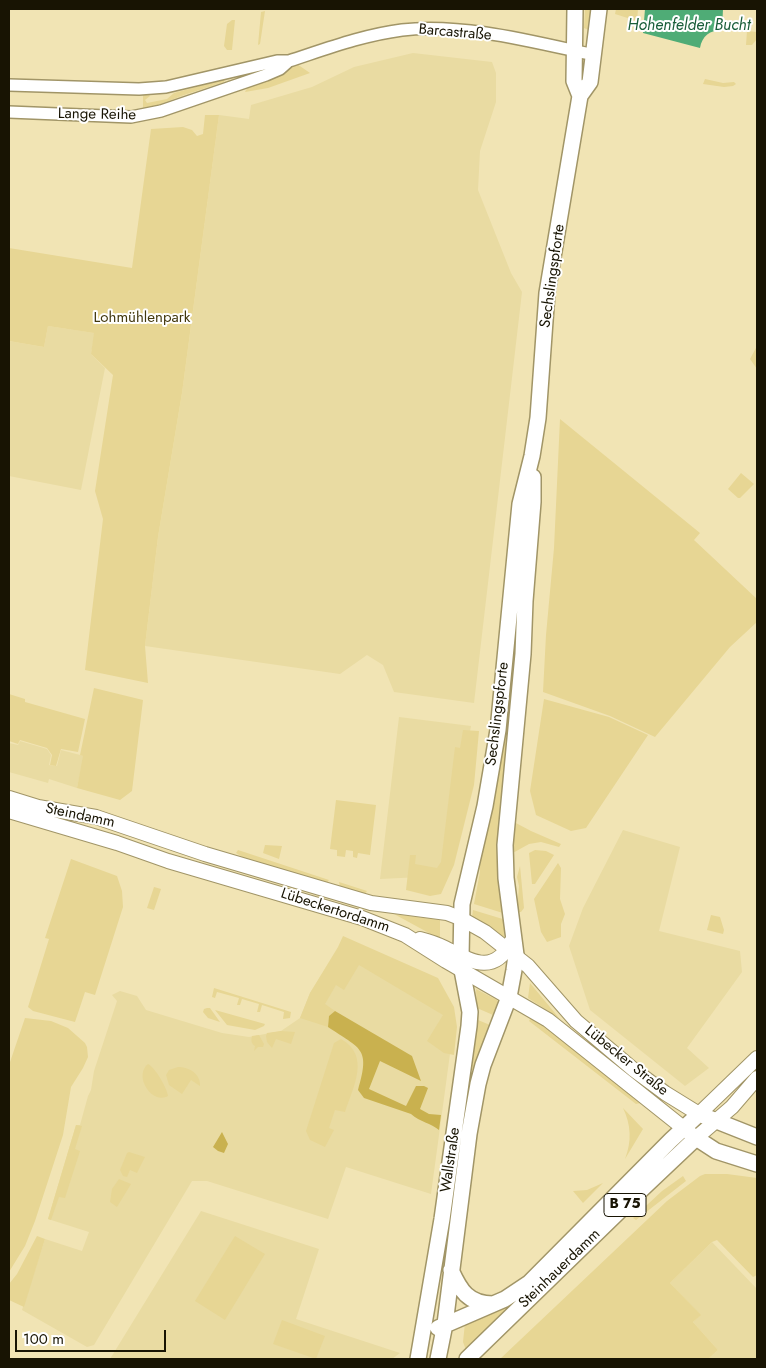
<!DOCTYPE html>
<meta charset="utf-8">
<style>
body{margin:0}
#map{position:relative;width:766px;height:1368px;overflow:hidden;background:#f1e4b4;font-family:Jost,sans-serif}
canvas{display:block}
.frame{position:absolute;inset:0;border:10px solid #181403;pointer-events:none}
.scale{position:absolute;left:15px;top:1330px;width:151px;height:22px;box-sizing:border-box;border:2px solid #181403;border-top:0;padding-left:6px;font-size:15px;line-height:18px;white-space:nowrap;color:#181403;-webkit-text-stroke:4px #fff;paint-order:stroke}
</style>
<div id="map">
<canvas width="766" height="1368"></canvas>
<div class="frame"></div>
<div class="scale">100 m</div>
</div>
<script>
const c = document.querySelector('canvas').getContext('2d');
c.lineJoin = 'round';
function fill(path, color) {
  c.fillStyle = color;
  c.fill(path, 'evenodd');
}
function strokePath(path, color, width, dash) {
  c.strokeStyle = color;
  c.lineWidth = width;
  c.lineCap = dash ? 'butt' : 'round';
  c.setLineDash(dash || []);
  c.stroke(path);
}
function label(font, color, halo, rows, align = 'center') {
  c.font = font + ' Jost,sans-serif';
  c.lineWidth = 4;
  c.setLineDash([]);
  c.textBaseline = 'middle';
  c.strokeStyle = halo;
  c.fillStyle = color;
  for (const [text, x, y, turn = 0] of rows) {
    c.save();
    c.translate(x, y);
    c.rotate((+turn || 0) * Math.PI / 180);
    c.textAlign = isNaN(turn) ? turn : align;
    if (halo) c.strokeText(text, 0, 0);
    c.fillText(text, 0, 0);
    c.restore();
  }
}
const built = new Path2D(`
 M413 53 492 62 496 73V102L480 151 478 190 511 273 522 292 474 703 394 692 383 665 367 655 340 674 145 646 158 537 182 393 219 115 249 119 251 105 312 87 354 67Z
 M48 326 95 333 91 354 105 368 81 490 9 476V341L44 347Z
 M399 717 471 726 442 876 380 879Z
 M20 741 47 749 51 755 49 765 57 766 61 750 84 756 77 788 49 779 48 783 9 772V743L18 745Z
 M623 830 680 847 659 931 740 951 742 972 687 1048 709 1068 685 1086 590 1010 569 946 583 908Z
 M339 947 455 1017 431 1194 346 1167 328 1219 207 1181H192L94 1345 87 1347 22 1310 45 1239 82 1251 89 1232 48 1219 76 1125H80L88 1096 91 1090 94 1071 117 1001 112 995 120 991 137 996 146 1010 222 1033 249 1037 281 1031 300 1018 310 993Z
 M201 1211 319 1249 296 1319 400 1353 392 1359H110Z
 M712 1242 757 1289V1359H708L718 1350 693 1322 700 1315 670 1283Z`);
const green = new Path2D(`
 M585 9H591L589 30 584 28Z
 M616 9H638L637 21 615 14Z
 M265 11 260 44 258 45 261 12Z
 M232 20H235L232 50H227L224 46 227 24Z
 M747 31 757 32V39L752 45H746Z
 M297 64 310 73 268 88 245 92 248 86Z
 M225 79 224 82 184 95 143 111V93L147 92 150 96 145 100 147 103 167 99 174 93Z
 M705 79 723 83 734 82 736 84 733 86 724 87 703 84Z
 M205 115H219L182 393 158 537 145 646 148 683 85 670 103 519 95 491 113 375 91 354 94 333 48 326 44 347 9 341V248L132 268 151 129 183 127 192 130 197 136 203 134Z
 M757 346V369L750 359Z
 M560 419 700 533 694 540 757 599V622L730 647 655 737 610 716 543 692 546 635 554 548Z
 M741 473 754 484 740 498H738L728 489Z
 M523 513 506 914 474 904 480 872 479 860Z
 M94 688 143 700 132 791 120 800 77 788 83 756 80 755Z
 M9 694 25 699V702L85 719 78 752 61 749 56 766 50 765 52 755 47 748 20 740 18 744 9 741Z
 M544 699 609 717 648 735 586 828 571 831 536 815 530 791Z
 M463 730 479 731 474 785 454 865 441 894 430 896 406 890 410 855H416L415 864 437 868 441 862 455 747 460 748Z
 M336 800 376 805 370 855 358 853 357 858 353 857V851L346 850 345 857 337 856V850L330 849Z
 M514 822 531 831 561 844 559 847 541 842 529 844 511 854Z
 M265 845 282 846 279 859 263 853Z
 M238 850 329 880 326 884 253 861 244 858 236 853Z
 M535 850 546 851 554 855 535 884H532L529 853Z
 M71 859 117 876 122 891 123 907 95 995 85 992 75 1022 33 1011 28 1007 49 939 45 938Z
 M558 863 561 868 560 899 565 914 561 924V937L547 942 541 932 534 899Z
 M520 866 524 908 521 912H517L519 886 517 877Z
 M339 882 367 891 364 895 340 888Z
 M154 887 161 889 154 910 147 908Z
 M473 910 506 920 504 936 502 937 472 918Z
 M394 914 440 920V939Z
 M711 915 720 917 724 930 723 934 707 930Z
 M343 936 438 978 454 1007 457 1027 454 1055 444 1053 427 1041 443 1015 359 965 344 990 336 985 325 1004 335 1011 329 1016 328 1027 300 1018 310 993 338 947Z
 M530 983 559 1018 528 998Z
 M214 988 291 1012 290 1018 283 1019 284 1012 262 1005 260 1012H257L259 1004 242 999 240 1005H237L239 998 217 992 215 998 212 997Z
 M476 989 497 1000 498 1003 493 1015 477 1008Z
 M207 1008H210L220 1022 208 1018 203 1012 204 1009Z
 M215 1010 265 1024 264 1026 255 1030 227 1025Z
 M531 1017 558 1036 641 1103 636 1104 529 1021Z
 M25 1018 51 1021 68 1028 85 1043 87 1047 88 1057 83 1068 71 1087 63 1135 35 1221 25 1246 9 1272V1065Z
 M478 1020 490 1025 473 1070H471Z
 M281 1031 295 1032 291 1044 276 1039 272 1048 267 1042 266 1036 267 1033Z
 M259 1035 264 1044 263 1047H258L254 1051 255 1046C251 1043 251 1041 252 1036Z
 M341 1039C371 1056 353 1087 345 1112L335 1110 329 1128 334 1130 325 1147 310 1140 306 1131 334 1043Z
 M148 1064C155 1067 167 1088 168 1096 152 1105 133 1076 148 1064Z
 M178 1067C189 1067 201 1074 200 1086L191 1080 182 1094 169 1085 166 1075 169 1070Z
 M623 1108 643 1129 625 1159C632 1141 631 1125 623 1108Z
 M76 1125 82 1126 75 1149 80 1151 65 1198 59 1197 51 1220 48 1219Z
 M129 1152 145 1157 137 1173 130 1170 127 1177 123 1176 120 1170 127 1153Z
 M705 1174H727L757 1178V1275L753 1277 717 1240 712 1242 670 1283 701 1315 693 1322 718 1350 708 1359H500L667 1201 700 1176Z
 M683 1176 686 1181 636 1220 633 1218 662 1191Z
 M119 1179 131 1184 117 1207 110 1202 112 1189Z
 M603 1183 583 1203 573 1191 587 1190Z
 M37 1236 45 1239 24 1307 9 1300V1284L17 1274Z
 M235 1236 265 1254 225 1320 195 1301Z
 M513 1303 514 1304 466 1350 463 1342 465 1323 486 1316Z
 M282 1320 325 1336 316 1359 273 1344Z`);
const forest = new Path2D(`
 M335 1011 412 1056 421 1081 380 1061 369 1089 406 1106 416 1086H424L428 1088 420 1109 429 1114 441 1115 439 1130C431 1123 420 1122 411 1114L364 1098 358 1090C371 1047 360 1049 328 1027L329 1016Z
 M222 1132 228 1144 224 1153 218 1151 213 1147Z`);
const water = new Path2D(`
 M645 9H723L722 30C710 30 702 36 700 48L643 33Z`);
const tertiary = new Path2D(`
 M9 85 139 89 166 87 277 61H289C326 49 363 35 402 30 463 23 534 42 594 55
 M9 112 131 117 161 111 266 75 280 69 289 61`);
const secondary = new Path2D(`
 M9 798 38 807 96 817 205 854 371 903 447 913 460 918 485 932 528 966 576 1021 634 1070 665 1093 699 1114 757 1058
 M9 811 117 843 168 861 362 918 405 935 446 961 548 1020 696 1138 732 1107 757 1078
 M420 939C428 941 437 944 445 948 471 961 494 976 511 942`);
const primary = new Path2D(`
 M575 9 574 81 580 96
 M451 1270C460 1290 468 1304 493 1304
 M438 1328 505 1299 529 1283 671 1140 699 1114 757 1137
 M418 1359 442 1219 469 1026 470 1012 462 970 461 957 462 904 485 806 498 730 520 504 532 456 538 418 547 293 580 96 590 82 599 9
 M438 1359 445 1324 469 1134 478 1084 483 1065 509 997 514 970 516 955 506 878 505 845 523 654 525 601 533 502V477
 M467 1359 642 1189 696 1138 716 1151 757 1164`);
const shields = [
 [625,1205,42]
];
const shieldNames = [
 ["B 75",625,1205]
];
const streetNames = [
 ["Barcastraße",455,33,5],
 ["Lange Reihe",97,115,1],
 ["Sechslingspforte",553,276,-82],
 ["Sechslingspforte",498,714,-83],
 ["Steindamm",80,816,12],
 ["Lübeckertordamm",335,911,18],
 ["Lübecker Straße",626,1061,39],
 ["Wallstraße",451,1160,-82],
 ["Steinhauerdamm",560,1269,-44]
];
const parkNames = [
 ["Lohmühlenpark",142,318]
];
const waterNames = [
 ["Hohenfelder Bucht",689,26]
];
fill(built, '#e9dba2');
fill(green, '#e7d694');
fill(forest, '#c9b14f');
fill(water, '#4fac76');
strokePath(tertiary, '#a19567', 14);
strokePath(secondary, '#a19567', 16);
strokePath(primary, '#a19567', 18);
strokePath(tertiary, '#fff', 11);
strokePath(secondary, '#fff', 14);
strokePath(primary, '#fff', 15);
for (const [x, y, w] of shields) {
  const box = new Path2D();
  box.roundRect(x - w / 2, y - 11.5, w, 23, 4);
  c.fillStyle = '#fff';
  c.fill(box);
  strokePath(box, '#181403', 1);
}
label('bold 14px', '#181403', null, shieldNames);
label('15px', '#181403', '#fff', streetNames);
label('15px', '#41370d', '#fff', parkNames);
label('italic 16px', '#1a5e3a', '#fff', waterNames);
</script>
